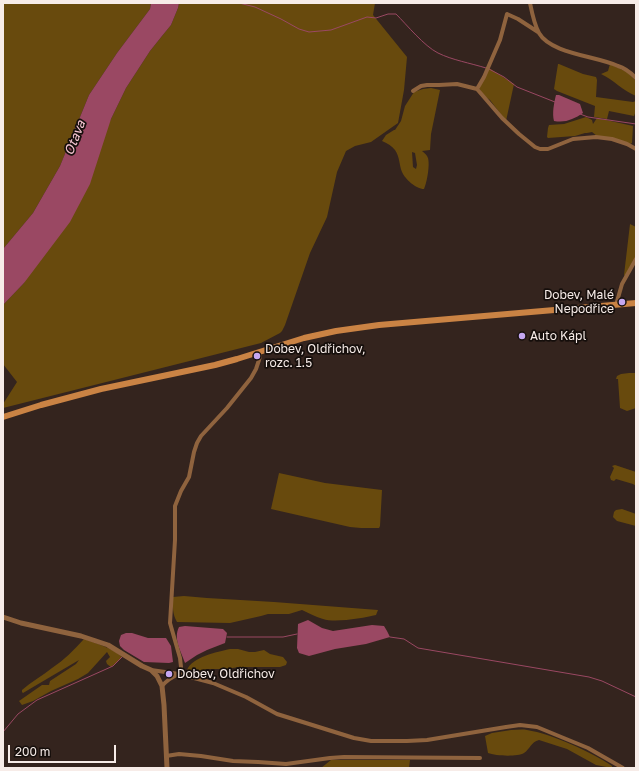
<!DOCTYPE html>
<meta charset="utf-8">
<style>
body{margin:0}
#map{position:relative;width:639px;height:771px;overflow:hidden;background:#34241e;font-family:"Golos Text",sans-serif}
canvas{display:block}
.frame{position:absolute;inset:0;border:4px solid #f7ece8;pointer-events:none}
.scale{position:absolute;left:8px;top:745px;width:108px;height:18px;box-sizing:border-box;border:2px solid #f7ece8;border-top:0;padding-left:5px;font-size:12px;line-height:14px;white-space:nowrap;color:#f7ece8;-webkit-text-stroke:3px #160f0c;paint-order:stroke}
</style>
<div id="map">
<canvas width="639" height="771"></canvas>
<div class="frame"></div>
<div class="scale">200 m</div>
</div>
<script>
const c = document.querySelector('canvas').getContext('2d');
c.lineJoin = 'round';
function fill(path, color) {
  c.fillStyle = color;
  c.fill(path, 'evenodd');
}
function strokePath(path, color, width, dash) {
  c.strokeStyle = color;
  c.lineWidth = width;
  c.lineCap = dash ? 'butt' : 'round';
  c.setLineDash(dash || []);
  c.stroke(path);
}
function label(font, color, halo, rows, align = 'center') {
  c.font = font + ' "Golos Text",sans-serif';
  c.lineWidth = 3.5;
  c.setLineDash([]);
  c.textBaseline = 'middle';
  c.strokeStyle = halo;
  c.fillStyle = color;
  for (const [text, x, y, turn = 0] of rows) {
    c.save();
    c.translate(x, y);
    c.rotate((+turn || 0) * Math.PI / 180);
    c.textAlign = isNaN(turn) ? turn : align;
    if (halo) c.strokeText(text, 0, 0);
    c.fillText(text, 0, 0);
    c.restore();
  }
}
const green = new Path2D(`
 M3 3H151L150 9 117 53 89 95 60 166 33 213 3 249Z
 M179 3H375L373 15 407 57 404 90 398 123 371 142 355 146 346 151 337 172 327 217 310 253 285 325 282 331 280 333 261 343 3 408V404L17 382 3 364V305L24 283 111 119 126 88 150 51 162 36 171 25 178 8Z
 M558 64H559L583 74 596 77 597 80 596 97 633 102 636 101V111L634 116 609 111 607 119 594 117 595 106 557 91 554 89Z
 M610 64 627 72 636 81V96C623 91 614 80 601 74L608 71Z
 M489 68 514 84 506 121 490 100 483 95 479 88Z
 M431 88 440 90 431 134 430 150 422 151C424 153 426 154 427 156 431 161 427 183 424 189 416 189 405 179 402 172 399 165 400 157 395 150 392 146 387 143 382 141L386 135 394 130H395L401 121 405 106 414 92 423 89ZM412 152 415 153 417 165 416 169 413 167Z
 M586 117 592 120 593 124 597 118 633 126 632 143 630 144 597 136 592 132 587 133H585L575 136 548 138 547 137 548 128 549 125 564 124Z
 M630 224 636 227V257L625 276 624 275Z
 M629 373H636V408L627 411 620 408 618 379H616L617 376 621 374Z
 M615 465 636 472V486L633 484 616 479 614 481 611 480 610 477 614 468 612 466Z
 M279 473 325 483 382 490 380 526 379 528H361L350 527 271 509Z
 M622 509 636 514V526L617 521 613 517 614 512 616 510Z
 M184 596 207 598 274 602 378 610 376 615C364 618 335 623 323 619 316 617 309 613 302 610L289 614H268L261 616 230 623 177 622C172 613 173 607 173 597Z
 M84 639C97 644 111 647 122 657L117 662 111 667 107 664 106 661 110 657 107 652 88 673 78 679 51 691 33 701 22 705 19 701 42 685H49L50 681 76 664 79 660 23 693 22 692V690C31 682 42 676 52 668 64 660 74 650 84 639Z
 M230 649H238L249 652H255L264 650 270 654 283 657 287 662 286 665 280 667H239L226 669H207L202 671 198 674 189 673 187 670C192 657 217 652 230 649Z
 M511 730C516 730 522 729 527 730 552 734 591 752 612 766V768L596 765 567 749 539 740C531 742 530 749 524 753 517 757 496 756 488 753L485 736 492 733Z
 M331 760H410L409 768H321Z`);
const water = new Path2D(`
 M151 3H179L178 8 171 25 162 36 150 51 126 88 111 119 90 184 70 222 24 283 3 305V249L33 213 60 166 89 95 117 53 150 9Z
 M556 95H559L580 104 583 113C574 119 566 123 554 121 552 113 554 103 556 95Z
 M308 620 322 628 333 631 372 625 384 626 387 631 390 637 366 644 335 649 309 656 299 653 297 648 298 624Z
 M185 626 223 629 227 633 225 643 207 650 197 655 185 663C181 651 173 639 179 627Z
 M126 633H132L148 638H166L171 646 173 662 169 663 144 662 124 650 120 646 119 641 121 635Z`);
const stream = new Path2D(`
 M239 3 255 7 281 19 299 29 309 32 331 30 367 17 376 18 388 14H396C407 25 424 46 438 53 452 60 470 63 486 68
 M489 69 504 77 517 87 555 102
 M580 114 588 117 636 124
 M227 637H283L297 634
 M390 637 404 639 418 648 589 677 602 681 636 697
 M3 732 18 714 37 700 113 666 123 656`);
const minor = new Path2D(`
 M530 3C532 13 534 24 539 33 551 54 597 56 618 66 625 68 631 73 636 78
 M477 89 484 77 500 40 507 14 518 19 538 32
 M413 91 421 86 427 85H439L457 84 477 89 502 118 519 134 535 147 540 149H548L573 139 596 137 612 139 627 144 636 149
 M616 305 622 284 636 259
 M151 670 179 674 213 683 246 697 277 714 354 738 371 741H407L427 740 506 727 520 725 537 727 588 748 623 768
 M162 686C167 680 172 677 179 674L181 667 180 658 170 623 175 540V506L181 491 189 477 194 452 197 443 201 436 227 408 251 378 256 369 259 360 260 356 259 353
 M166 756 179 754 201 756 233 761 258 762 286 764 330 758 344 757 480 758`);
const tertiary = new Path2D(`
 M3 617 21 623 81 636 108 645 142 666 151 670 157 676 162 686 164 705 167 768`);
const secondary = new Path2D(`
 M3 417 41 405 101 389 215 365 237 359 304 338 336 331 379 325 636 303`);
const markers = [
 [622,302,4,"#c5a7f1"],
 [522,336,4,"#c5a7f1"],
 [257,356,4,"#c5a7f1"],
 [169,674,4,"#c5a7f1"]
];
const poiNames = [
 ["Dobev, Malé",614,295,"right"],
 ["Nepodřice",614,309,"right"],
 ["Auto Kápl",530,336],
 ["Dobev, Oldřichov,",265,349],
 ["rozc. 1.5",265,363],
 ["Dobev, Oldřichov",177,674]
];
const waterNames = [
 ["Otava",75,138,-69]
];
fill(green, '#684a0d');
fill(water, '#9a4863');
strokePath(stream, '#9a4863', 1);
strokePath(minor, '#8f633e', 4);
strokePath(tertiary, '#8f633e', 5);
strokePath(secondary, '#ca8344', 6);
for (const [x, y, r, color] of markers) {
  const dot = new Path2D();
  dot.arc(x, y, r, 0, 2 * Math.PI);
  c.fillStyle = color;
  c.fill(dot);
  strokePath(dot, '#160f0c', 1.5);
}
label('12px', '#f7ece8', '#160f0c', poiNames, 'left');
label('italic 13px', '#f6c6d2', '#160f0c', waterNames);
</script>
